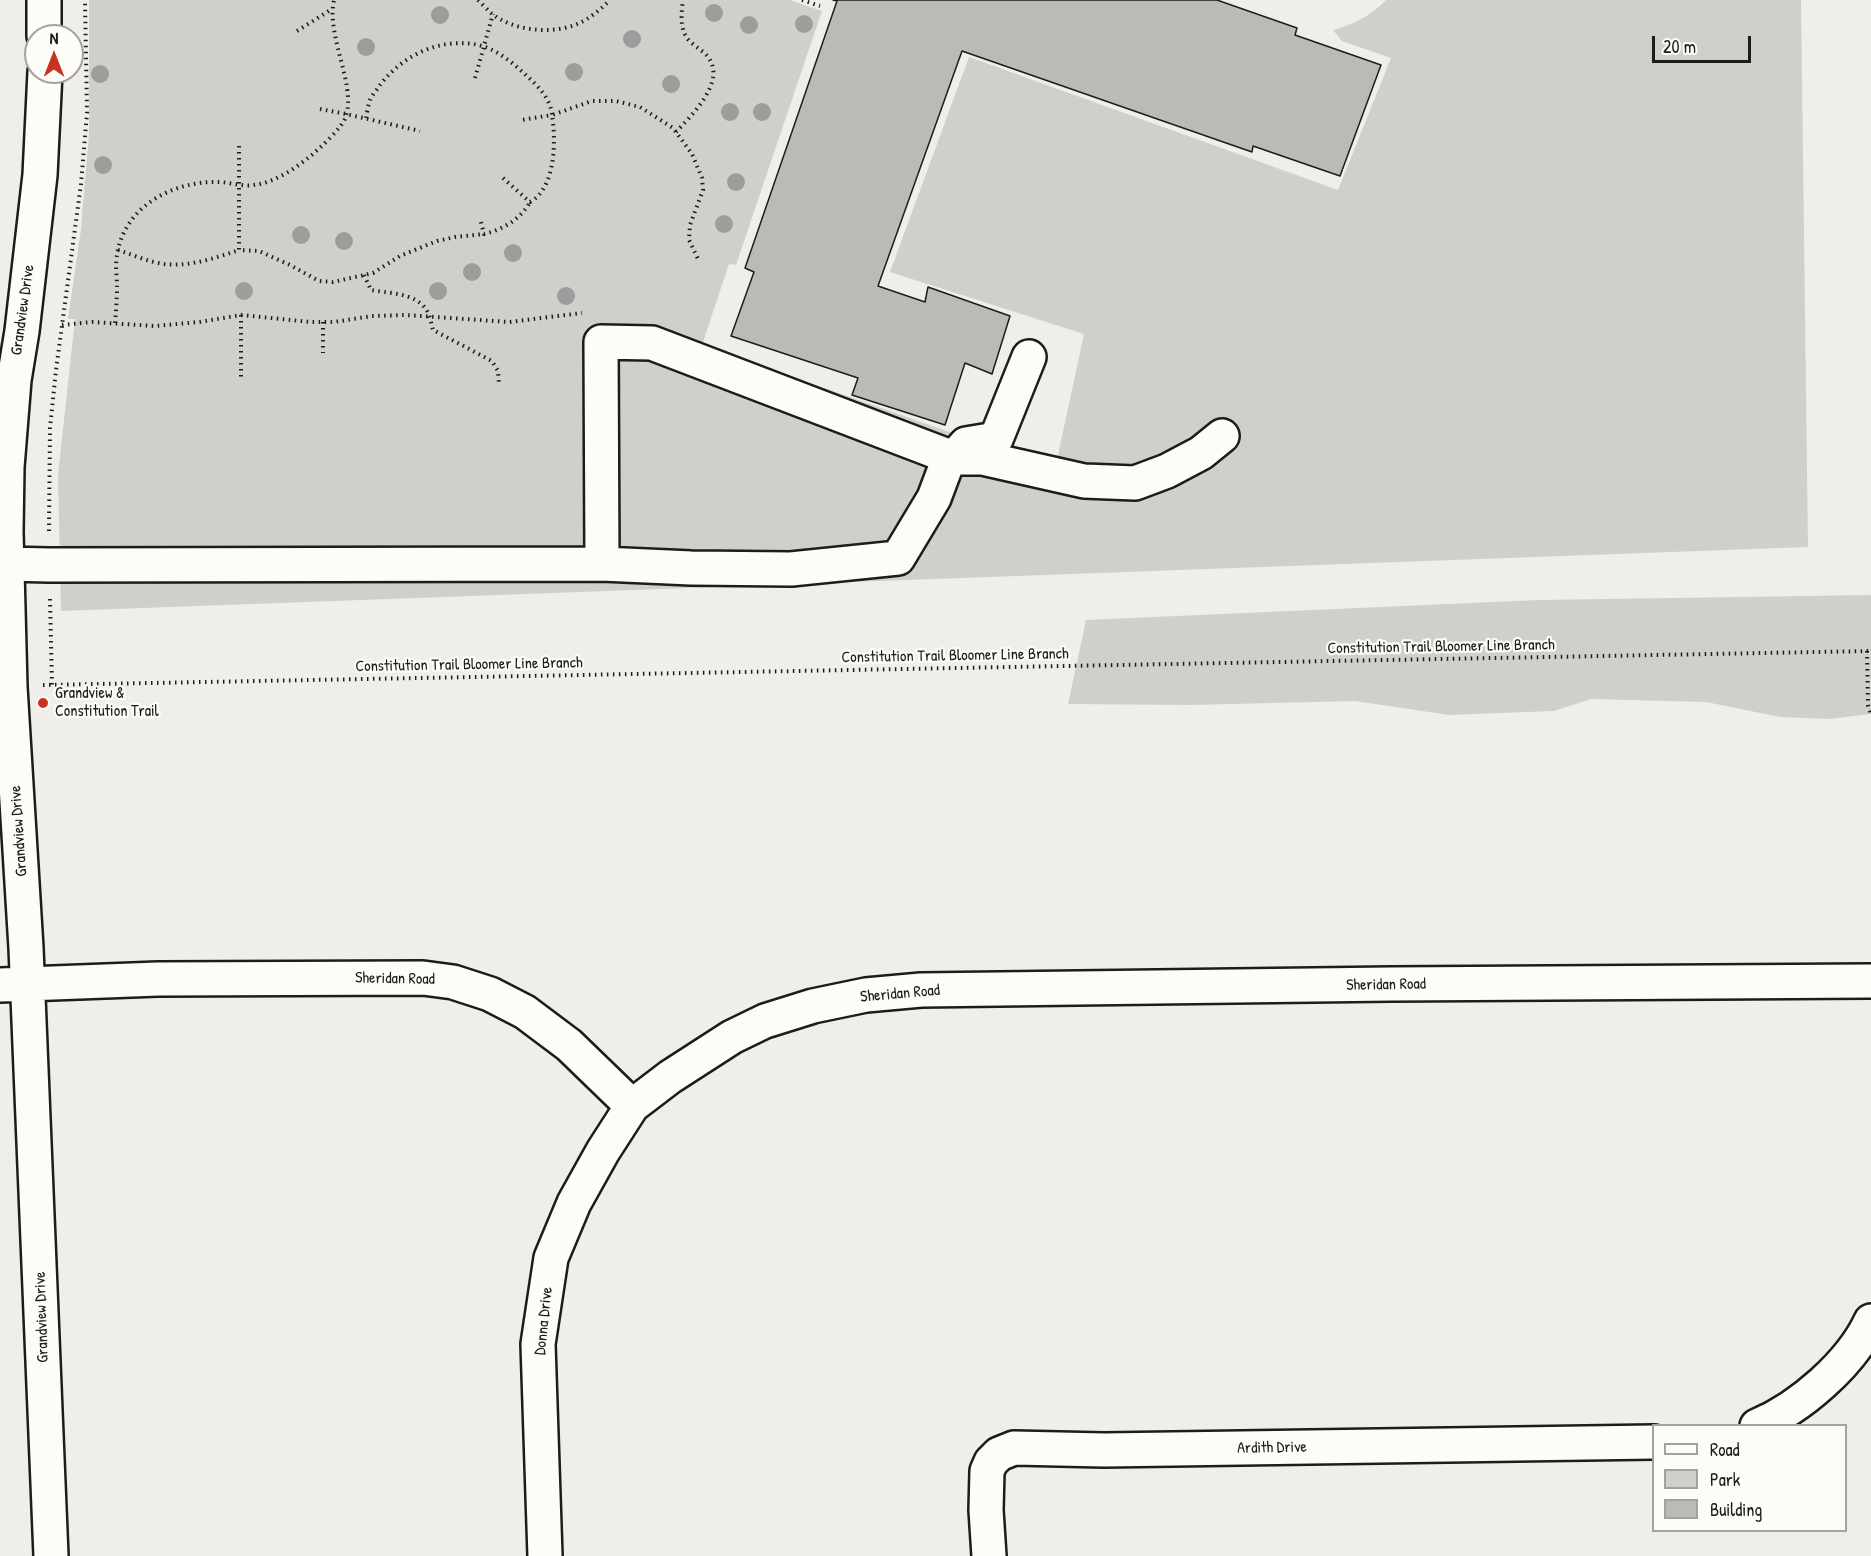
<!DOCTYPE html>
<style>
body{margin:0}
#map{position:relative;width:1871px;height:1556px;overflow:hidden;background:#f0eeea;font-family:"Patrick Hand",sans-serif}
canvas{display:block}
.legend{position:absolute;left:1652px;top:1424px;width:195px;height:108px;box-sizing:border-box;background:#fdfcf7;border:2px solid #a3a29f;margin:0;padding:8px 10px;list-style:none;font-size:18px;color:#1c1c1c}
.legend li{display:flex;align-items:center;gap:12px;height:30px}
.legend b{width:30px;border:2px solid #a3a29f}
.north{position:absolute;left:24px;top:24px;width:60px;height:60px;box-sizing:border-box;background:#fdfcf7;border:2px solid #a3a29f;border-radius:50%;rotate:0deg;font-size:16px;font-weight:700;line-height:24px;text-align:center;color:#1c1c1c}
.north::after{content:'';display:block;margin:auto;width:21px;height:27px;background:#c8321e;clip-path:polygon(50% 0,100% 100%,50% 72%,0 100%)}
.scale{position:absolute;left:1652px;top:36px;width:99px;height:27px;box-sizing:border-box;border:3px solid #1c1c1c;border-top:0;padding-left:8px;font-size:18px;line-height:21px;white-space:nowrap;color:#1c1c1c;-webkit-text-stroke:4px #fdfcf7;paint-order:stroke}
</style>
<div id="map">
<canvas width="1871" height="1556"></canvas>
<ul class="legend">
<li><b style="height:8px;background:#fdfcf7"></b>Road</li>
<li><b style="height:16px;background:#d0cfcc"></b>Park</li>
<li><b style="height:16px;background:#bbbab6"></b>Building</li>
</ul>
<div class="north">N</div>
<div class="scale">20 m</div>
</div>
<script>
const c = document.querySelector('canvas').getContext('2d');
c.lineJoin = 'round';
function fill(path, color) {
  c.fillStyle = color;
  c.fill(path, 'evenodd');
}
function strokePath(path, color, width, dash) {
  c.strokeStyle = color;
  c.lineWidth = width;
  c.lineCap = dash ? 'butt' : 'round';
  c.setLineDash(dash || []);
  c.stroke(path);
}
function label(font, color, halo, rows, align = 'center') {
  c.font = font + ' "Patrick Hand",sans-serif';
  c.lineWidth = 4.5;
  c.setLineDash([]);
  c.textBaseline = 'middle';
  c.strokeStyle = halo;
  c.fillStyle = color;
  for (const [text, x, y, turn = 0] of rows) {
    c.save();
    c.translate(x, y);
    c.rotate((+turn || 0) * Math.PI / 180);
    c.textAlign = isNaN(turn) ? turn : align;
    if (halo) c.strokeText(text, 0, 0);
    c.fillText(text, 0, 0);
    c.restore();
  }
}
const green = new Path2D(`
 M89 0H790L822 11 736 265 729 264 702 345 1055 469 1084 334 890 272 969 57 1338 190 1391 58 1342 41 1333 30C1355 24 1370 16 1386 0H1801L1808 547 61 611 58 475 75 319H68L81 229 89 133Z
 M1871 595V714L1829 719 1780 717 1706 702 1591 699 1554 711 1449 715 1355 701 1190 705 1068 704 1086 620 1539 600Z`);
const building = new Path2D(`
 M833 0H1217L1297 28 1295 35 1381 65 1340 176 1253 146 1252 152 962 51 878 286 925 302 928 287 1010 316 992 374 965 363 945 425 852 395 858 378 731 336 754 272 745 268 837 1Z`);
const path = new Path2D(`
 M478 0C482 4 487 9 491 13 512 30 547 34 572 26 587 21 599 11 610 0
 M802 0 820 6
 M297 31 332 9
 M475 78 493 14
 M320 109 346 114 420 131
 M366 118C367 113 368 106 370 100 372 95 377 90 380 85 402 56 437 39 473 44 495 47 513 63 528 77 539 87 551 100 552 115L521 120
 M676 132C691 116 724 84 710 60 706 53 699 49 693 44 679 34 681 15 683 0
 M239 146V250L259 251 290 265 319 281 333 282 373 273 400 256 437 241 455 237 484 234
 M503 178 530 202C556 188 556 140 552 115L592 101H616L640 107 673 128 692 154 702 178 703 190 690 225 689 240 698 259
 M481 222 484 234C502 230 521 219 530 202
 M118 250C133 255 149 262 164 264 190 267 215 258 239 250
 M364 275 371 290C387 293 414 293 425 308 430 314 431 323 433 330L492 361 498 371 499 384
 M241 315V380
 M323 322V353
 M115 323C116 311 117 299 117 287 117 277 115 265 117 255 124 207 172 181 218 182 229 182 242 187 254 185 276 182 296 168 313 154 322 146 343 127 346 116 356 84 326 36 334 0
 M62 325 92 322 155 326 199 322 241 315 311 322H334L372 316 406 315 509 322 582 313
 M49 531 50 428 56 370 81 184 87 113 85 0
 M50 599 52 685
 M1867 651 1868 705 1871 715
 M43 685 1871 651`);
const minor = new Path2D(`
 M44 0V36
 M45 72 40 175 22 331 14 380 7 467 6 532 10 687 26 948 51 1556
 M6 564 49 565 602 564 691 568 791 569 898 558 934 498 946 466 966 444 996 439 1029 357
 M602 564 601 342 652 343 953 458H982L1084 481 1135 483 1167 471 1201 453 1222 436
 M0 985 158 979 423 978 453 982 490 994 525 1012 569 1045 632 1106
 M1757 1426C1800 1408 1851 1364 1871 1321
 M545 1556 538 1344 551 1258 574 1203 603 1151 632 1106 670 1077 732 1037 765 1021 813 1006 866 995 921 990 1391 984 1871 981
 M989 1556 986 1510 987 1471 991 1462 999 1454 1014 1448 1104 1450 1654 1442`);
const trees = [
 [714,13],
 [440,15],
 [804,24],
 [749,25],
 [632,39],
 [366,47],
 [574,72],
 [100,74],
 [671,84],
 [730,112],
 [762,112],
 [103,165],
 [736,182],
 [724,224],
 [301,235],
 [344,241],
 [513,253],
 [472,272],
 [244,291],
 [438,291],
 [566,296]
];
const markers = [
 [43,703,6,"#c8321e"]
];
const streetNames = [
 ["Grandview Drive",23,310,-82],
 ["Constitution Trail Bloomer Line Branch",1441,647,-1],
 ["Constitution Trail Bloomer Line Branch",955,656,-1],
 ["Constitution Trail Bloomer Line Branch",469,665,-1],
 ["Grandview Drive",19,831,-94],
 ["Sheridan Road",395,979,1],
 ["Sheridan Road",1386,985,-1],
 ["Sheridan Road",900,994,-5],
 ["Grandview Drive",42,1317,-92],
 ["Donna Drive",544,1321,-84],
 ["Ardith Drive",1272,1448,-1]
];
const poiNames = [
 ["Grandview &",55,694],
 ["Constitution Trail",55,712]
];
fill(green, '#d0cfcc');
fill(building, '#bbbab6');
strokePath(building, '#1c1c1c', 1.5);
strokePath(minor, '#1c1c1c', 38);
strokePath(path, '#1c1c1c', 4, [1.5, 4.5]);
strokePath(minor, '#fdfcf7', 33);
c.fillStyle = '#9e9d9b';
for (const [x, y] of trees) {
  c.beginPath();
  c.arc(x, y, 9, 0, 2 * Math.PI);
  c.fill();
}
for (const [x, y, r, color] of markers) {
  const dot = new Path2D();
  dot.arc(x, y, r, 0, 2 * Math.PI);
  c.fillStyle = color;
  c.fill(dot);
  strokePath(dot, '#fdfcf7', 2);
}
label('16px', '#1c1c1c', '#fdfcf7', streetNames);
label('16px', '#1c1c1c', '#fdfcf7', poiNames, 'left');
</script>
